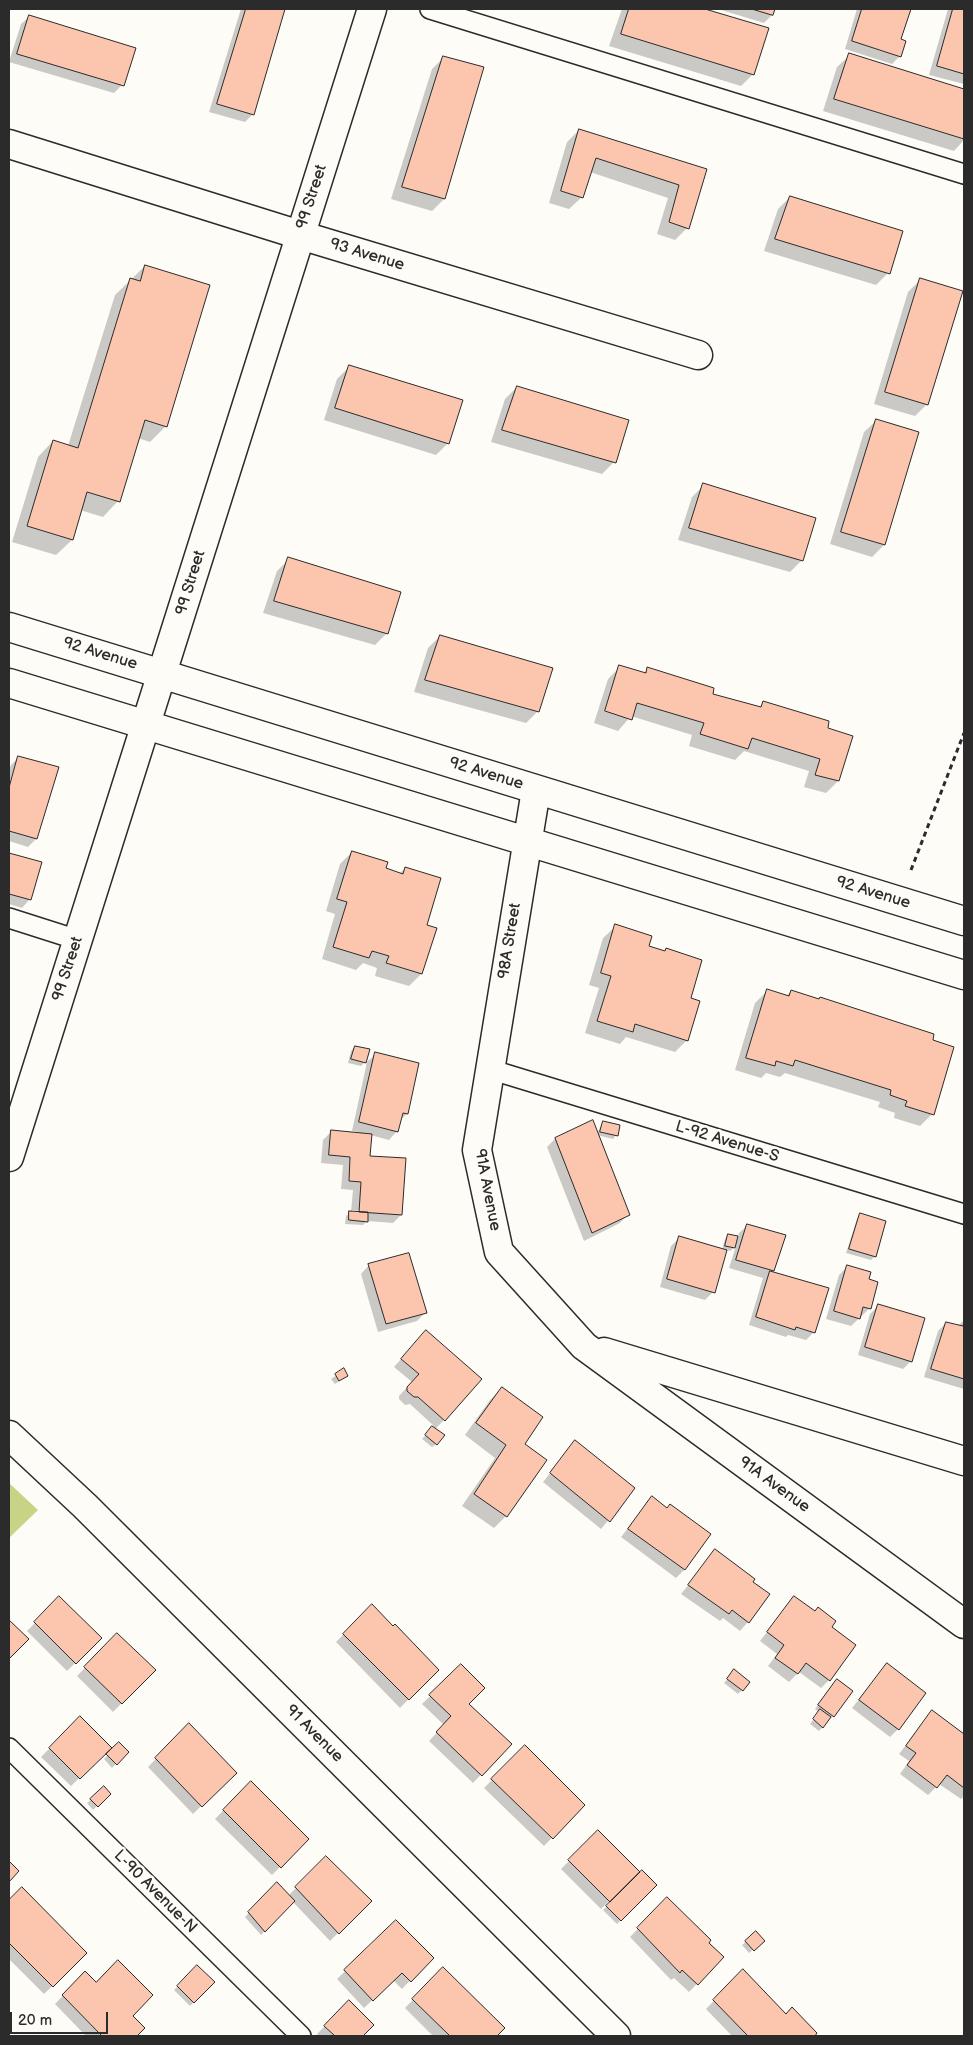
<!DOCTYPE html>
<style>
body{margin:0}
#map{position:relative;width:973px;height:2045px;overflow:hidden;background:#fdfcf7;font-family:"Balsamiq Sans",sans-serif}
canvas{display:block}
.frame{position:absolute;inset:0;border:10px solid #2b2b2b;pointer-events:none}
.scale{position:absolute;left:10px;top:2012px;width:98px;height:22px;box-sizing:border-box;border:2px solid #2b2b2b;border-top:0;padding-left:6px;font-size:15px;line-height:18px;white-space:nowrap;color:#2b2b2b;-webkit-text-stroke:4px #fdfcf7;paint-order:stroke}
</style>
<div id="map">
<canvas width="973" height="2045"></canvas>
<div class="frame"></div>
<div class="scale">20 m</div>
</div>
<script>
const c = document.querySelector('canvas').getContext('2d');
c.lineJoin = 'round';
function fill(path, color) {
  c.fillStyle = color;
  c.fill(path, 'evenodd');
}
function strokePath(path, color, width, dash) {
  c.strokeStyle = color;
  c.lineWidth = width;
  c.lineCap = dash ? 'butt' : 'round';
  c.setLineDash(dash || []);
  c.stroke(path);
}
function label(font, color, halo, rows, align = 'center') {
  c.font = font + ' "Balsamiq Sans",sans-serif';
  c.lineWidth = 5;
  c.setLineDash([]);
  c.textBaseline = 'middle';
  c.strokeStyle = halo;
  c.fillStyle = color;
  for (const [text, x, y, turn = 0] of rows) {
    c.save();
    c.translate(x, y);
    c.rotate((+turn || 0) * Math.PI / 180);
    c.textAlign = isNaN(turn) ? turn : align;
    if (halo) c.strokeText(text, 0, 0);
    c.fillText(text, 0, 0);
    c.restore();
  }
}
const green = new Path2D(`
 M9 1483 38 1510 9 1538Z`);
const shadow = new Path2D(`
 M241 9H283L253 114 245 122 209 112Z
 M622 9H701L768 29 753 74 741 86 609 46Z
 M718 9H774L772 15 764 23Z
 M857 9H909L900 40V56L892 64 845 49Z
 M948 9H964V84L929 75Z
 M30 16 122 85 114 93 9 62 21 24Z
 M850 55 964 91V140L954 151 823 111 837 67Z
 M444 57V199L432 211 391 199 432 69Z
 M579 130 706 170 687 228 675 240 657 234 668 198 590 172 582 197 569 209 549 203 567 142Z
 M790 197 888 273 876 285 764 251 778 209Z
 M145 266 166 426 150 442 138 438 118 501 103 517 80 510 72 540 56 555 12 542 38 457 53 441 68 446 115 295Z
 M920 280 927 404 915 416 874 404 908 292Z
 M350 366 448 443 436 455 324 420 337 379Z
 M517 387 614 462 602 474 491 442 505 399Z
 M877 420 884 545 872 557 830 544 864 432Z
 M704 485 802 560 790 572 678 540 692 497Z
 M289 559 387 633 375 645 263 613 277 571Z
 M440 636 538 711 526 723 414 692 428 648Z
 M620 667 643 674 648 668 711 694 758 708 764 703 826 729 851 737 838 781 826 793 804 787 809 771 744 751 735 760 689 746 692 735 631 716 618 731 594 723 608 679Z
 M19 757 36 839 28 847 9 841V771L11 765Z
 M352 852 385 869 399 874 405 868 425 926 435 929 421 974 409 986 375 976 377 968 363 963 356 970 322 959 335 914 326 911 340 864Z
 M9 854 41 863 30 899 22 908 9 904Z
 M616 926 647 947 689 999 687 1040 675 1052 626 1037 620 1044 585 1033 599 988 589 985 603 938Z
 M767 991 786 996 791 991 932 1114 920 1126 894 1118 895 1113 878 1107 880 1102 785 1073 780 1077 766 1073 761 1078 735 1070 755 1003Z
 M355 1047 365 1062 361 1066 348 1063 351 1051Z
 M376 1054 407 1114 399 1121 397 1131 389 1140 370 1135 369 1157 401 1215 393 1223 367 1221 363 1225 345 1224 346 1216 351 1212 353 1190 341 1189 343 1165 321 1163 323 1140 331 1132 359 1134V1132L352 1131 367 1062ZM352 1210 369 1211V1213L352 1212Z
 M604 1123 616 1135 613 1139 597 1135 628 1214 620 1223 584 1241 547 1147 555 1139 597 1135 600 1127Z
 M860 1215 874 1257 871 1260 846 1253 857 1219Z
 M748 1225 784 1236 773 1273 814 1332 806 1340 788 1335 786 1337 749 1325 763 1278 729 1268 736 1246 730 1251 726 1250 713 1292 705 1300 660 1287 671 1246 679 1238 722 1250 725 1239 728 1235 738 1237 739 1233Z
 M369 1265 426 1312 417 1321 378 1332 361 1274Z
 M847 1267 867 1280 877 1283 869 1309 851 1326 826 1319 839 1275Z
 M878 1306 911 1361 903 1369 858 1355 870 1314Z
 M964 1320V1389L924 1377 938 1331 946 1323 958 1326Z
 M418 1340 444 1420 435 1429 436 1444 432 1447 422 1439 434 1426 410 1404 405 1405 399 1399V1396L412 1382 394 1367Z
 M344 1370 347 1376 335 1384 331 1379Z
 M502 1388 523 1445 506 1516 494 1528 462 1506 495 1458 465 1435 490 1400Z
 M575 1442 634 1489 601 1529 543 1482Z
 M652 1498 684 1570 676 1578 621 1537Z
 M716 1551 752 1582 748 1622 740 1631 723 1618 720 1621 681 1594Z
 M59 1598 100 1638 67 1671 27 1631Z
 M794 1598 831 1627 829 1680 821 1688 799 1672 789 1682 768 1666 777 1654 760 1641Z
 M372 1606 437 1670 400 1708 336 1642Z
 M117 1635 154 1670 113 1712 77 1676Z
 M887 1665 898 1729 890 1737 852 1708Z
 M461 1666 468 1704 510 1744 473 1783 429 1741 444 1725 422 1704Z
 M731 1675 742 1690 738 1694 724 1683Z
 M833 1684V1716L819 1731 810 1724 819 1712 815 1709Z
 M932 1711 964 1735V1796L961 1799 939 1784 928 1795 900 1774 909 1761 899 1754Z
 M80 1718 110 1748 71 1786 41 1757Z
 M189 1725 235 1773 193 1814 148 1767Z
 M119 1744 127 1752 112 1768 104 1759Z
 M525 1747 584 1805 544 1846 484 1788Z
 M251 1782 308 1839 272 1875 215 1819Z
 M104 1788 109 1794 93 1810 87 1803Z
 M598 1832 640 1873 656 1885 617 1924 603 1910 620 1894 618 1892 601 1909 561 1869Z
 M326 1858 370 1901 330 1941 293 1902 261 1935 245 1917 277 1884 288 1896Z
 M22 1889 86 1953 44 1994 9 1959V1902Z
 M667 1899 723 1957 689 1992 674 1978 671 1980 630 1937Z
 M396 1922 432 1958 402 1989 393 1980 364 2008 337 1979Z
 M756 1933 763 1941 749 1953 742 1945Z
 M197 1967 213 1982 190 2006 174 1990Z
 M443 1969 503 2028 495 2036H433L405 2008Z
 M743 1971 786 2015 816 2033 813 2036H732L706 2009Z
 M85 1972 143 2028 135 2036H86L55 2004Z
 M349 2002 372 2025 361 2036H319L317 2034Z`);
const building = new Path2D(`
 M246 9H285L254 115 217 104Z
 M629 9H705L769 28 754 75 621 34Z
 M752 9H775L773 15Z
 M862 9H911L901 39 906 41 901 57 852 41Z
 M953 9H964V74L937 66Z
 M29 15 136 48 124 86 17 54Z
 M849 53 964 89V139L834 99Z
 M443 56 484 67 445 199 402 187Z
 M579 129 707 169 689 229 669 222 679 185 596 158 583 198 561 191Z
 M790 196 903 231 890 274 775 239Z
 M145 265 210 285 167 427 145 420 120 502 87 492 73 540 27 526 53 440 78 448 130 278 140 281Z
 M920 278 963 291 928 405 885 392Z
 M349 365 463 400 449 444 335 408Z
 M517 386 629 420 616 463 502 430Z
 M876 419 919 432 885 545 841 532Z
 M703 483 816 518 803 561 689 528Z
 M288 557 401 592 388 634 274 601Z
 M440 635 553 668 539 712 425 680Z
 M619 665 646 673 647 667 714 688 713 694 761 707 763 701 829 721 828 728 853 736 839 781 815 775 820 759 752 738 748 749 700 734 704 723 637 703 632 720 605 711Z
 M18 756 59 767 37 839 9 831V788Z
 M352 851 388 862 386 868 403 874 405 867 441 878 427 925 437 928 422 974 386 963 389 956 372 951 369 958 333 947 347 902 337 899Z
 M9 853 42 862 31 900 9 894Z
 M615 924 652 936 649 946 665 951 666 948 702 960 691 998 700 1001 688 1041 635 1024 633 1032 597 1021 611 976 601 973Z
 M767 989 789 996 791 990 819 999 820 997 934 1034 933 1040 954 1047 934 1115 905 1106 907 1101 890 1095 891 1090 795 1060 793 1066 776 1061 775 1066 746 1058Z
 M355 1046 370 1049 366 1063 351 1059Z
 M375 1052 419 1063 408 1114 403 1113 398 1132 359 1122Z
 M593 1120 630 1215 592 1233 555 1138Z
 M603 1121 620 1125 618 1136 600 1132Z
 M331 1130 372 1134 370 1156 406 1158 402 1215 359 1212 361 1182 349 1181 350 1157 329 1155Z
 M349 1211 368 1212V1222L349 1220Z
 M860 1213 886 1221 876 1257 849 1249Z
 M747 1224 786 1235 774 1271 736 1260Z
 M728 1234 738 1236 735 1248 725 1246Z
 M679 1236 727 1250 715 1293 667 1279Z
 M409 1253 427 1313 386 1324 368 1264Z
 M847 1265 871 1272 869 1279 878 1282 871 1309 863 1307 860 1319 834 1311Z
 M770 1271 829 1288 815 1333 796 1327 795 1330 756 1317Z
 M878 1304 925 1318 912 1362 865 1347Z
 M946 1322 963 1326 964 1322V1379L931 1369Z
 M426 1330 482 1379 445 1421 418 1397H414L407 1391V1387L419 1374 401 1359Z
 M344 1368 348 1376 339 1381 335 1374Z
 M502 1387 543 1417 525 1444 547 1460 507 1517 474 1494 506 1445 476 1423Z
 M432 1426 445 1435 437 1445 425 1435Z
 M575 1440 635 1488 610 1522 550 1473Z
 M652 1496 667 1508 670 1504 711 1534 685 1570 628 1529Z
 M715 1549 755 1579 753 1582 770 1594 749 1623 732 1610 729 1614 688 1585Z
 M59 1596 102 1638 76 1664 34 1622Z
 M794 1596 815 1611 818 1607 836 1621 832 1627 856 1645 830 1681 806 1663 798 1674 775 1658 784 1645 767 1632Z
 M372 1604 393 1626 395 1624 439 1670 409 1700 343 1634Z
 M9 1620 29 1639 9 1659Z
 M117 1633 156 1670 122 1704 84 1667Z
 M887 1663 926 1693 899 1730 859 1700Z
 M461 1664 485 1688 469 1704 512 1744 482 1776 436 1732 451 1716 429 1695Z
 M734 1669 750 1682 743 1691 727 1679Z
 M837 1679 853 1691 834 1717 818 1705Z
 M820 1709 831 1717 823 1728 813 1719Z
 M932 1710 964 1734V1788L947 1775 937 1788 907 1765 916 1753 906 1746Z
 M80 1716 112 1748 80 1779 49 1748Z
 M189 1723 237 1773 202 1807 155 1758Z
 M119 1742 129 1752 117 1765 106 1754Z
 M525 1745 585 1805 553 1839 491 1779Z
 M251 1781 309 1839 281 1868 223 1810Z
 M104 1786 111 1794 98 1807 90 1799Z
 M598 1830 640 1872 610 1902 568 1860Z
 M326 1856 372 1901 339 1934 295 1887Z
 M9 1861 19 1871 9 1882Z
 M642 1870 657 1885 621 1921 606 1906Z
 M277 1882 295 1901 265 1932 248 1912Z
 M22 1887 87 1953 53 1987 9 1943V1900Z
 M667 1897 711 1940 709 1943 724 1957 698 1985 682 1970 680 1973 637 1928Z
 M396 1920 434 1958 411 1982 402 1973 373 2001 344 1970Z
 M756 1931 765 1941 754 1951 745 1941Z
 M118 1960 153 1995 133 2016 145 2028 137 2036H102L62 1995 85 1971 96 1982Z
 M197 1965 215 1982 194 2003 177 1986Z
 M443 1967 505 2028 497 2036H450L412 1999Z
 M743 1969 786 2014 792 2007 817 2033 815 2036H748L713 2000Z
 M349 2000 374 2025 363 2036H335L324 2026Z`);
const path = new Path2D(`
 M911 870 964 733`);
const lane = new Path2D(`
 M430 9 964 174
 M9 918 78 940
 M489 1069 964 1214
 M9 1748 301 2036`);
const street = new Path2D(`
 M9 144 300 235 698 355
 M9 683 964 975
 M536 790 477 1150 499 1252 584 1346 964 1624
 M604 1352 964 1461`);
const secondary = new Path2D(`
 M9 627 964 921
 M9 1157 372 9
 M9 1435 85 1506 616 2036`);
const streetNames = [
 ["99 Street",312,197,-72],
 ["93 Avenue",367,255,17],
 ["99 Street",191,583,-73],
 ["92 Avenue",100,654,17],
 ["92 Avenue",486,774,17],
 ["92 Avenue",873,893,17],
 ["98A Street",510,941,-81],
 ["99 Street",68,969,-72],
 ["L-92 Avenue-S",727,1142,17],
 ["91A Avenue",487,1190,79],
 ["91A Avenue",774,1485,36],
 ["91 Avenue",314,1734,45],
 ["L-90 Avenue-N",155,1892,45]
];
fill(green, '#c8d386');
fill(shadow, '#0003');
fill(building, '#fbc5ae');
strokePath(building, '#2b2b2b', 1);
strokePath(lane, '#2b2b2b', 22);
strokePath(street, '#2b2b2b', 31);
strokePath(secondary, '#2b2b2b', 31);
strokePath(path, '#2b2b2b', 3, [5, 4]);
strokePath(lane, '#fdfcf7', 19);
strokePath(street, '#fdfcf7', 28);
strokePath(secondary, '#fdfcf7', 28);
label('16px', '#2b2b2b', '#fdfcf7', streetNames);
</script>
